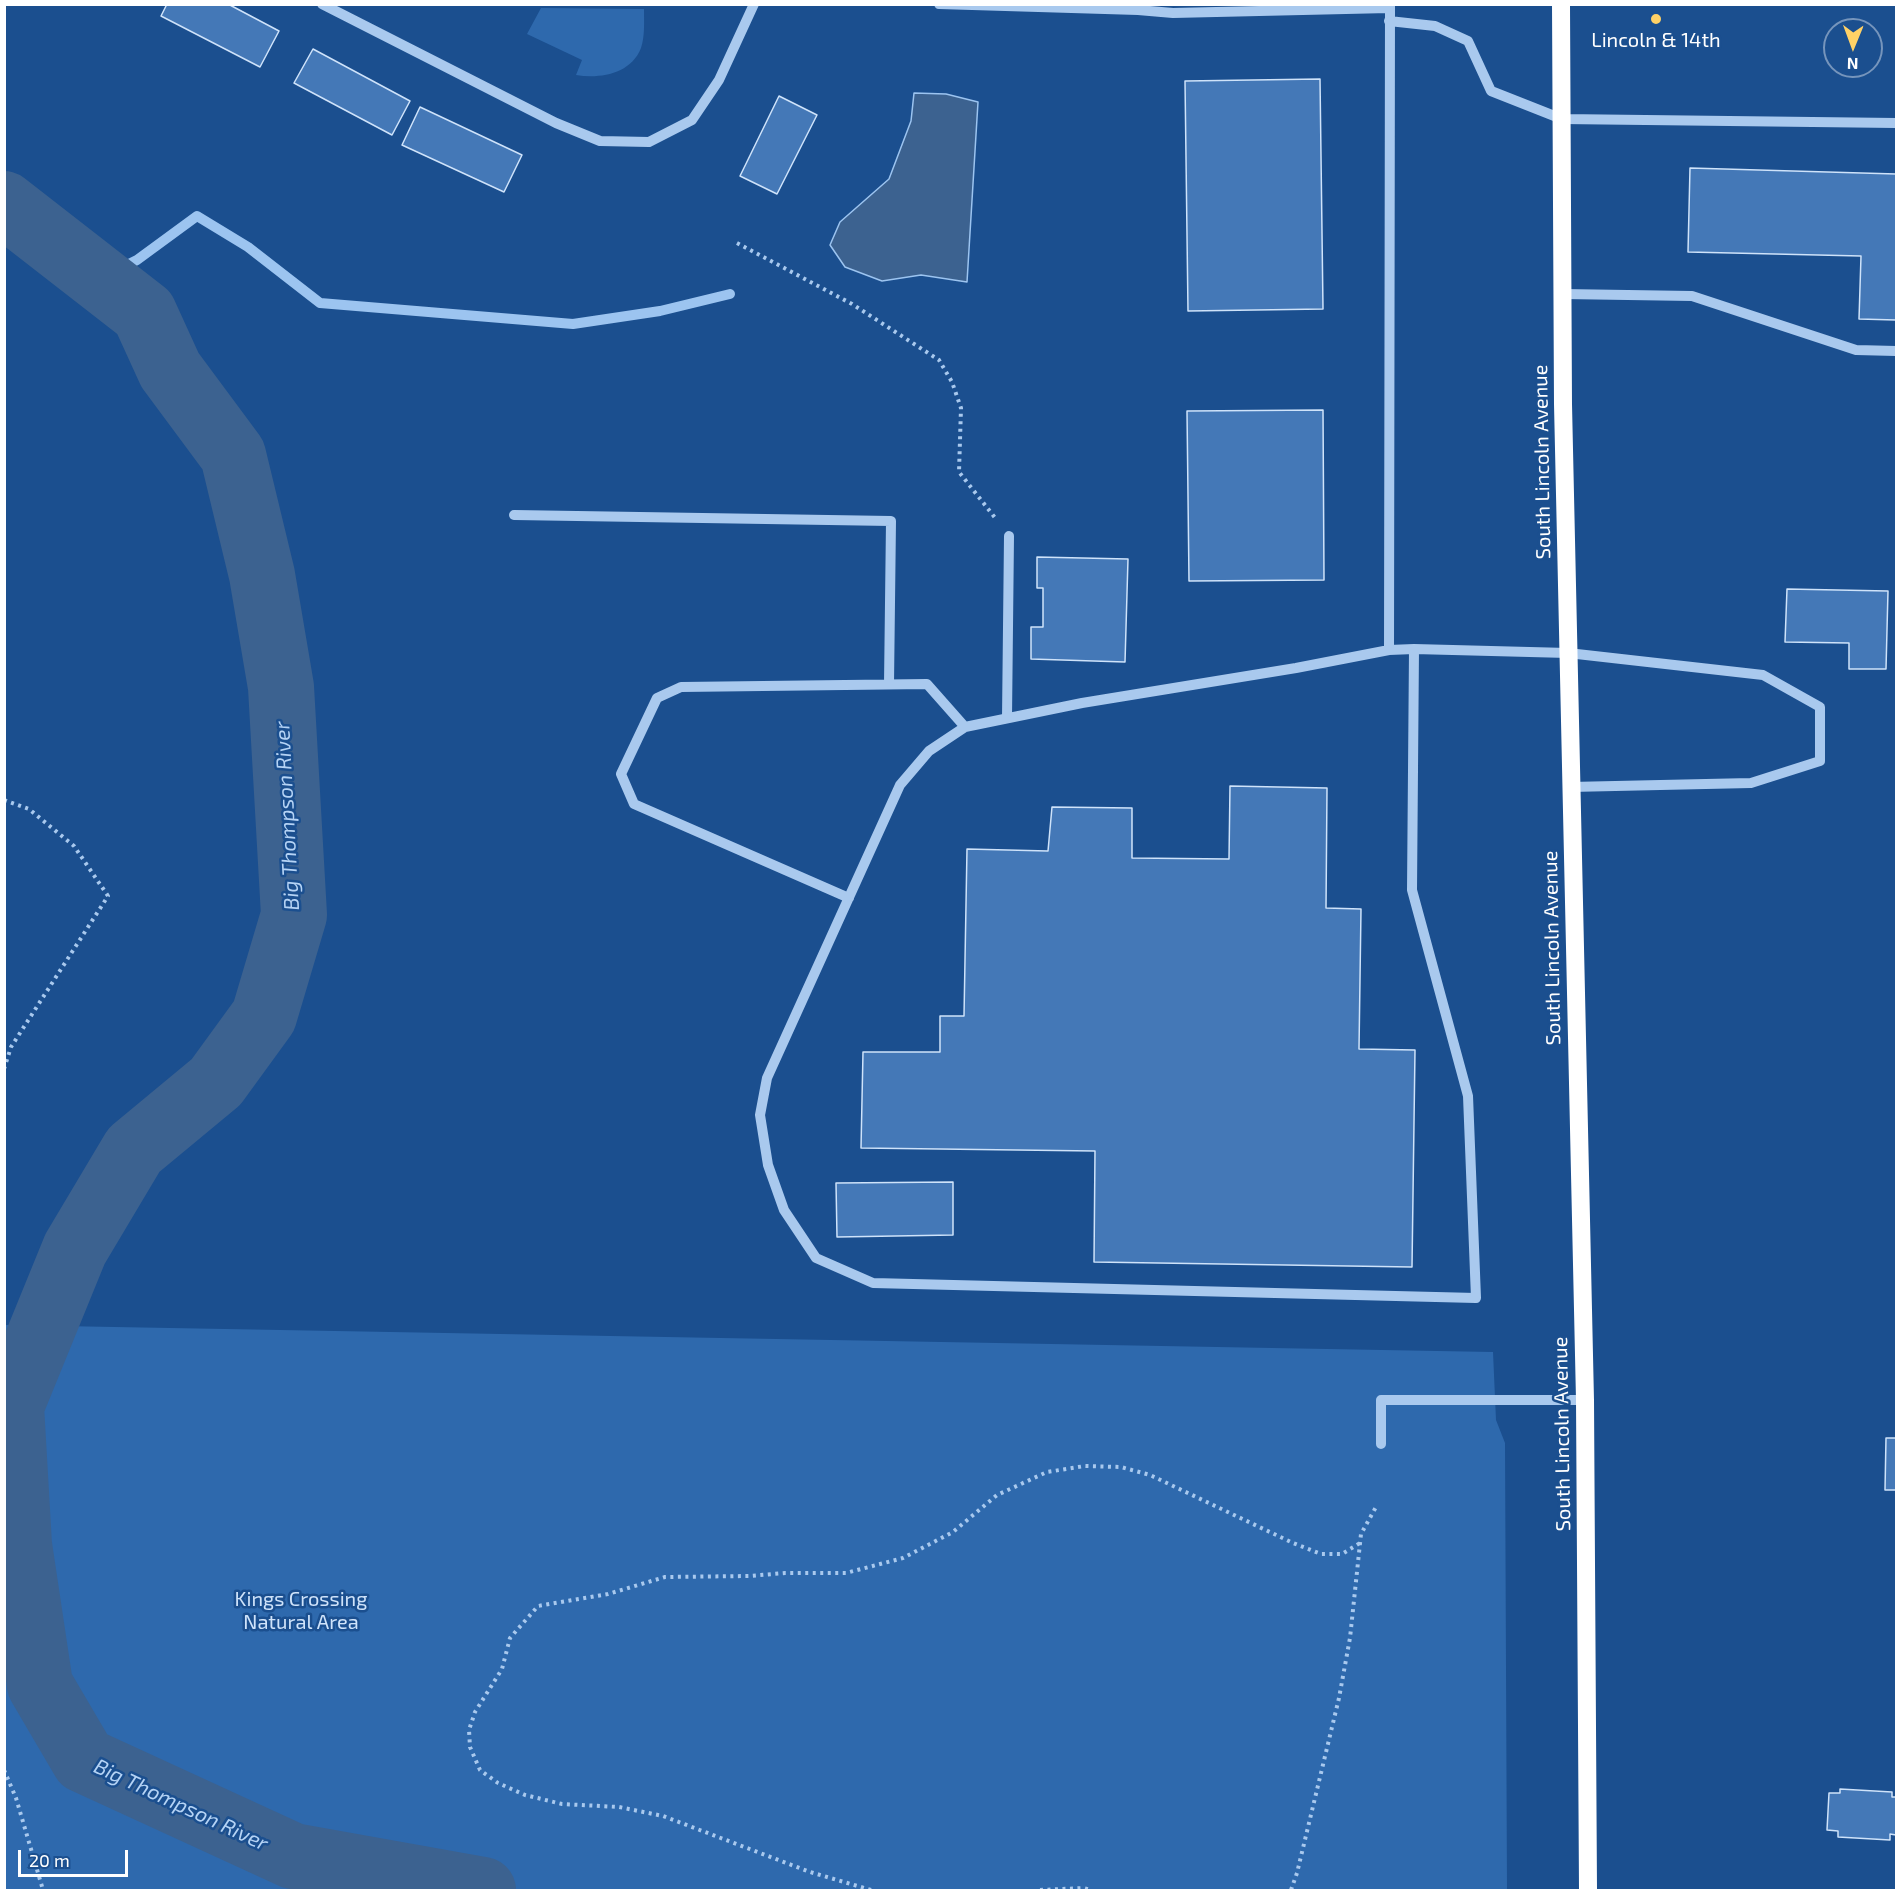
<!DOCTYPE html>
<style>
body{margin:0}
#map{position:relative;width:1901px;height:1895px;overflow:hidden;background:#1b4f8f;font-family:"Exo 2",sans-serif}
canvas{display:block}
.frame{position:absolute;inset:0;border:6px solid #fff;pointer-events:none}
.north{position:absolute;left:1823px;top:18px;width:60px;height:60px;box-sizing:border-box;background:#1b4f8f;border:2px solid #7695bc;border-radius:50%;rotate:181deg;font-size:16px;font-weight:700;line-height:24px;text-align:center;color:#fff}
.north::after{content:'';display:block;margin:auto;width:21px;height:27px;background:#ffd166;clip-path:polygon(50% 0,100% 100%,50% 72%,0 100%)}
.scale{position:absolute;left:18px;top:1850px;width:110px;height:27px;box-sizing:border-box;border:3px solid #fff;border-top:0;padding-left:8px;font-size:18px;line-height:21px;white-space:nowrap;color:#fff;-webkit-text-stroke:4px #1b4f8f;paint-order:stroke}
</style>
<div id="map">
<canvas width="1901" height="1895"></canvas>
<div class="frame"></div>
<div class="north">N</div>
<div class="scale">20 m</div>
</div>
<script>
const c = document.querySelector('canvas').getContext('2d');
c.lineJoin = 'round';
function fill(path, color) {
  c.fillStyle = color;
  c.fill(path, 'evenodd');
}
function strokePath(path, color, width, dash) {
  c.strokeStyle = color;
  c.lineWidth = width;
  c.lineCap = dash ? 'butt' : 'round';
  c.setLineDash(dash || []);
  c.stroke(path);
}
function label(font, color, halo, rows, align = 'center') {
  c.font = font + ' "Exo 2",sans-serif';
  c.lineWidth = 5;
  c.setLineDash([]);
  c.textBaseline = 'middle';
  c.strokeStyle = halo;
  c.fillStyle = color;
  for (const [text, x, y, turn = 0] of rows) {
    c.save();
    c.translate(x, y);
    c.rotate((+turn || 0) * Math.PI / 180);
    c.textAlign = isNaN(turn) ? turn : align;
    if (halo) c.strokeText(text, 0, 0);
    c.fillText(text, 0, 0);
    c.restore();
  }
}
const green = new Path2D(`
 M541 8 644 9C644 22 645 36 641 48 631 74 600 79 576 75L582 60 527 34Z
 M5 1325 1493 1352 1496 1420 1505 1443 1507 1890H5Z`);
const water = new Path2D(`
 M914 93 946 94 978 102 967 282 921 275 882 281 845 267 830 245 840 222 889 179 911 121Z`);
const stream = new Path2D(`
 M99 279 137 260 197 216 248 247 320 303 573 324 660 311 730 294`);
const river = new Path2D(`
 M4 204 144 313 170 370 233 455 262 575 281 687 294 915 264 1016 216 1082 134 1150 75 1249 11 1406 19 1545 40 1685 84 1760 293 1856 483 1890`);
const building = new Path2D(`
 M167 4H228L279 31 260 67 161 16Z
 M313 49 410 101 392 135 294 83Z
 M1320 79 1323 309 1188 311 1185 81Z
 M779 96 817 115 777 194 740 176Z
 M420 107 522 155 504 192 402 145Z
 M1690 168 1896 174V320L1859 319 1861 256 1688 252Z
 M1323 410 1324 580 1189 581 1187 411Z
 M1037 557 1128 559 1125 662 1031 659V627H1043V588H1037Z
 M1787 589 1888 591 1886 669H1849V643L1785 642Z
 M1230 786 1327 788 1326 908 1361 909 1359 1049 1415 1050 1412 1267 1094 1262 1095 1151 861 1148 863 1052H940V1016H964L967 849 1048 851 1052 807 1132 808V858L1229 859Z
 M953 1182V1235L837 1237 836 1183Z
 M1886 1438H1896V1490H1885Z
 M1840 1789 1892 1792V1797H1896V1835L1890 1834V1840L1838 1837V1831L1827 1830 1829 1793H1840Z`);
const path = new Path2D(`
 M737 243 852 304 939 360 952 382 961 408 959 472 996 519
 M4 800 29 809 74 846 108 896 11 1047 4 1069
 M4 1770 16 1798 43 1890
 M871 1890 810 1872 663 1816 619 1807 562 1804 525 1795 498 1783 480 1770 470 1747 469 1730 475 1712 502 1669 510 1638 538 1606 608 1594 665 1577 750 1576 785 1573H846L903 1558 953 1532 997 1495 1047 1472 1085 1466 1121 1467 1150 1475 1293 1543 1321 1554H1342L1360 1543
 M1040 1890 1084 1888 1090 1890
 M1291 1890 1297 1873 1339 1698 1350 1638 1361 1534 1376 1507`);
const minor = new Path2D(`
 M322 4 556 123 600 141 649 142 692 120 719 80 754 4
 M939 4 1138 10 1173 13 1389 8
 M1389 21 1435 26 1468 41 1491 91 1562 119 1896 123
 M1563 294 1692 296 1856 350 1896 351
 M514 515 891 521 889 684
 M1414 649 1412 890 1468 1096 1476 1298 873 1283 816 1258 784 1210 768 1165 760 1115 767 1078 900 785 929 751 965 727 1082 703 1296 668 1389 650 1414 649 1568 653 1763 675 1820 707V761L1751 783 1570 787
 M1389 650 1390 4
 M1007 718 1009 536
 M849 898 634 804 621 774 657 698 681 687 927 684 965 727
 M1381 1444V1400H1585`);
const highway = new Path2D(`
 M1561 4 1563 404 1585 1400 1588 1890`);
const markers = [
 [1656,19,6,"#ffd166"]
];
const poiNames = [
 ["Lincoln & 14th",1656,40]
];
const streetNames = [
 ["South Lincoln Avenue",1542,462,-91],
 ["South Lincoln Avenue",1552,948,-91],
 ["South Lincoln Avenue",1562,1434,-91]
];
const parkNames = [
 ["Kings Crossing",301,1599],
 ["Natural Area",301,1622]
];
const waterNames = [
 ["Big Thompson River",287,816,-93],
 ["Big Thompson River",181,1805,25]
];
fill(green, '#2e69ad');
fill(water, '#3c6290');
strokePath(water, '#9cc4f0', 1.5);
strokePath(stream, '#9cc4f0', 10);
strokePath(river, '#3c6290', 66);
fill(building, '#4478b7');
strokePath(building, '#cfe3fa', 1.5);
strokePath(path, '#a9c9ee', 4, [3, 4.5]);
strokePath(minor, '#a9c9ee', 10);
strokePath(highway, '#fff', 18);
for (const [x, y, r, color] of markers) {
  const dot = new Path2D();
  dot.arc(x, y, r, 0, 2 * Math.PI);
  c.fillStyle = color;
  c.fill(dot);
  strokePath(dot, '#1b4f8f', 2);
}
label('20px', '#fff', '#1b4f8f', poiNames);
label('20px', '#fff', '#1b4f8f', streetNames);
label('20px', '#cfe3fa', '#1b4f8f', parkNames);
label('italic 21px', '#b5d3f5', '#1b4f8f', waterNames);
</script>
